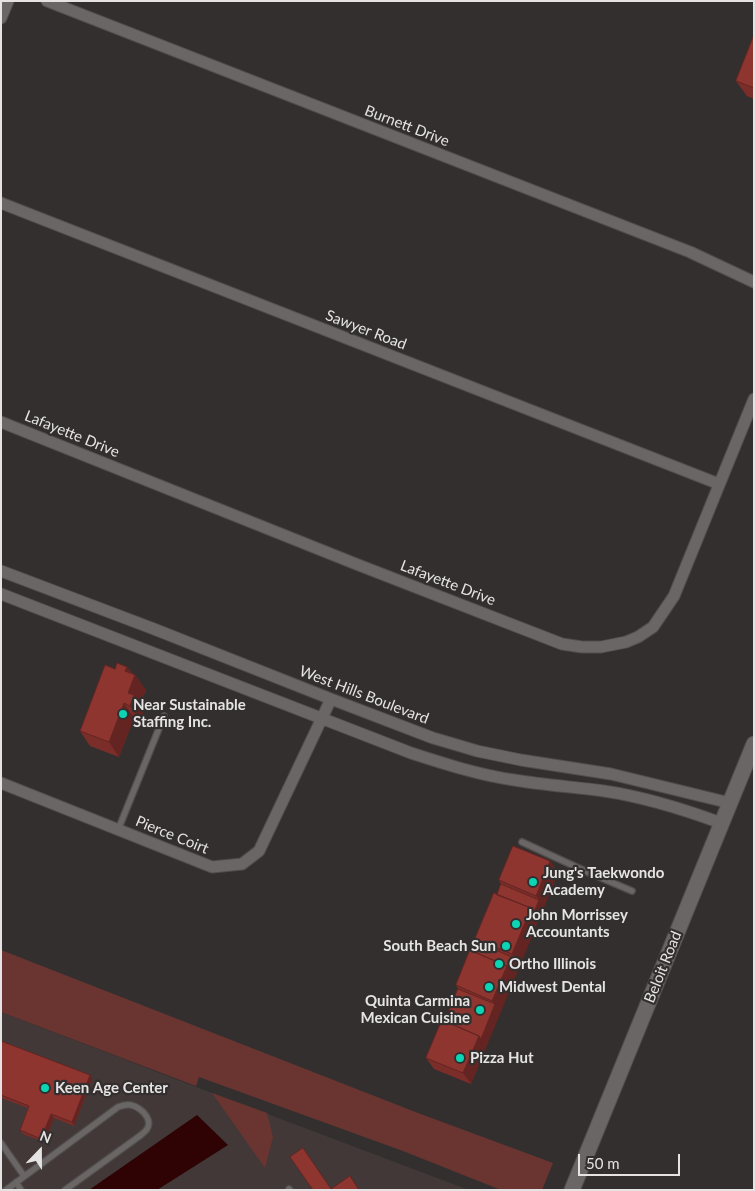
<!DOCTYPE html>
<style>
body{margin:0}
#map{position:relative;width:755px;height:1191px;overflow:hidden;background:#332f2f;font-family:Lato,sans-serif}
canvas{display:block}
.frame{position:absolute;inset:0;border:2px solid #e5e3e3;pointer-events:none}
.north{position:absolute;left:15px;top:1126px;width:50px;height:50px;-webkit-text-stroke:4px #332f2f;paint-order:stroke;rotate:22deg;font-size:14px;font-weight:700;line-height:20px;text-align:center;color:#e5e3e3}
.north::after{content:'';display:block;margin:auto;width:18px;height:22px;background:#e5e3e3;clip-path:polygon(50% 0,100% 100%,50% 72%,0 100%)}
.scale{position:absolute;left:578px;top:1154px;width:102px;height:22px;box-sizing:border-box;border:2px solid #e5e3e3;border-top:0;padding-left:6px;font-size:15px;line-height:18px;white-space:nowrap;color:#e5e3e3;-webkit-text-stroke:4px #332f2f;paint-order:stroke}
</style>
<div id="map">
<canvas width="755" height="1191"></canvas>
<div class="frame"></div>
<div class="north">N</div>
<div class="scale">50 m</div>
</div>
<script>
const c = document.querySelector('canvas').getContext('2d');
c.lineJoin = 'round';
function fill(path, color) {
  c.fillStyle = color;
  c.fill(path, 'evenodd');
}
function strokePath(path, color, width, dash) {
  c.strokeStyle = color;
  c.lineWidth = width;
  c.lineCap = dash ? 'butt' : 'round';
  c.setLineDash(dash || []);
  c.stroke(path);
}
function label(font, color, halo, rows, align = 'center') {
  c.font = font + ' Lato,sans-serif';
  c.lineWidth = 4.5;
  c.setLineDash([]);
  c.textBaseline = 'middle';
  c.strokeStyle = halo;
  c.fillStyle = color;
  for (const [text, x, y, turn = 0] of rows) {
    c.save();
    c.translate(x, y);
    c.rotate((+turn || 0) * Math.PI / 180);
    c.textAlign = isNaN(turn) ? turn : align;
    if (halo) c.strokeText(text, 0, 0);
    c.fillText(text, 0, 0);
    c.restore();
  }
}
const built = new Path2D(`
 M1 1012 212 1093 469 1190H1Z`);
const green = new Path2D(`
 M1 950 418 1113 553 1163 542 1190H501L403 1151 199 1077 196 1086 1 1012Z
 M212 1093 267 1113 273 1137 265 1168Z`);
const water = new Path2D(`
 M197 1115 228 1145 157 1190H89Z`);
const service = new Path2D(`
 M118 830 164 716
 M522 842 585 871 632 891
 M1 1143 24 1176
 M16 1182 21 1190
 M289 1189 290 1190
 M6 1190 118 1107C121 1106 124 1105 126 1105 137 1103 154 1118 147 1129 146 1131 143 1133 141 1135L65 1190`);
const minor = new Path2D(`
 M47 1 690 252 754 282
 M1 18 8 1
 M1 203 719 484
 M1 422 356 564 562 644 582 647H601L626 642 638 637 653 627 674 596 754 399
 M1 571 154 629 331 699 433 738 457 745 477 751 521 760 611 774 730 803
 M1 594 411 753C445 764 479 775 514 780 544 785 574 787 604 791 645 797 683 809 721 823
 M1 783 212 867 242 864 259 851 331 699`);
const secondary = new Path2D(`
 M572 1190 754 744`);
const wall = new Path2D(`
 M754 35V99L747 96 736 81Z
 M127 667 132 673 135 675 146 690 140 704 144 710 140 721 134 718 119 757 90 746 80 731Z
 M550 861 558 873 500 1012 471 1084 434 1069 426 1058 445 1021 458 989 456 985 474 952 477 942 475 939 497 895 501 884 499 880Z
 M1 1041 92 1079 74 1126 54 1118 44 1142 23 1134 20 1130 28 1108 1 1098Z`);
const shadedWall = new Path2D(`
 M127 667 134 677 135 675 146 690 140 704 144 710 140 721 130 706 125 671Z
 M124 703 134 718 119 757 109 742Z
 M550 861 558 873 520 966 512 954 531 908 539 900 536 896Z
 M514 958 520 966 471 1084 463 1073 479 1036 495 1004 492 1001 507 966Z
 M90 1075 92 1079 74 1126 72 1122Z
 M51 1114 54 1118 44 1142 41 1139Z`);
const building = new Path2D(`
 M754 35V88L736 81Z
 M117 663 127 667 125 671 135 675 128 693 134 695 130 706 124 703 109 742 80 731 105 665 115 669Z
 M513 846 550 861 536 896 499 880Z
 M501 884 539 900 534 912 531 908 497 895Z
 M494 893 531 908 512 954 475 939Z
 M477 942 514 958 509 969 507 966 474 952Z
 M470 950 507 966 492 1001 456 985Z
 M458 989 495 1004 481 1039 479 1036 445 1021Z
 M442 1020 479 1036 463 1073 426 1058Z
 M1 1041 90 1075 72 1122 51 1114 41 1139 20 1130 29 1106 1 1095Z
 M303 1148 331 1189 330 1190H313L290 1157Z
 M350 1176 359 1190H330Z`);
const markers = [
 [123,714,5,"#0cd5b5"],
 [533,882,5,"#0cd5b5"],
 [516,924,5,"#0cd5b5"],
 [506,946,5,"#0cd5b5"],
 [499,964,5,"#0cd5b5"],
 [489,987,5,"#0cd5b5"],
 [480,1010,5,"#0cd5b5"],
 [460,1058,5,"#0cd5b5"],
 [45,1088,5,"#0cd5b5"]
];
const streetNames = [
 ["Burnett Drive",407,126,21],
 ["Sawyer Road",366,330,21],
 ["Lafayette Drive",72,434,22],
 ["Lafayette Drive",448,583,21],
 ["West Hills Boulevard",364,695,21],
 ["Pierce Coirt",172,835,22],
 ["Beloit Road",663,967,-68]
];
const poiNames = [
 ["Near Sustainable",133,705],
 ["Staffing Inc.",133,722],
 ["Jung's Taekwondo",543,873],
 ["Academy",543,890],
 ["John Morrissey",526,915],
 ["Accountants",526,932],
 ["South Beach Sun",496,946,"right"],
 ["Ortho Illinois",509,964],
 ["Midwest Dental",499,987],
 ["Quinta Carmina",470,1001,"right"],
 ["Mexican Cuisine",470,1018,"right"],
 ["Pizza Hut",470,1058],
 ["Keen Age Center",55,1088]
];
fill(built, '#413837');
fill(green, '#6a3530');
fill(water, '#2f0203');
strokePath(service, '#504d4c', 8);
strokePath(minor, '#504d4c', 13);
strokePath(secondary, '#504d4c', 17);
strokePath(service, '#6a6665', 5.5);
strokePath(minor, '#6a6665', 11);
strokePath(secondary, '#6a6665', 15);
fill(wall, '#7b2e29');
fill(shadedWall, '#642522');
fill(building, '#8f3530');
strokePath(building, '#642522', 1);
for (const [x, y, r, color] of markers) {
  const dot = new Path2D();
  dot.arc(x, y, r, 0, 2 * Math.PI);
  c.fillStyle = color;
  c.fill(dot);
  strokePath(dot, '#332f2f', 2);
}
label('15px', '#e5e3e3', '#332f2f', streetNames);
label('bold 15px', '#e5e3e3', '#332f2f', poiNames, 'left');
</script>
